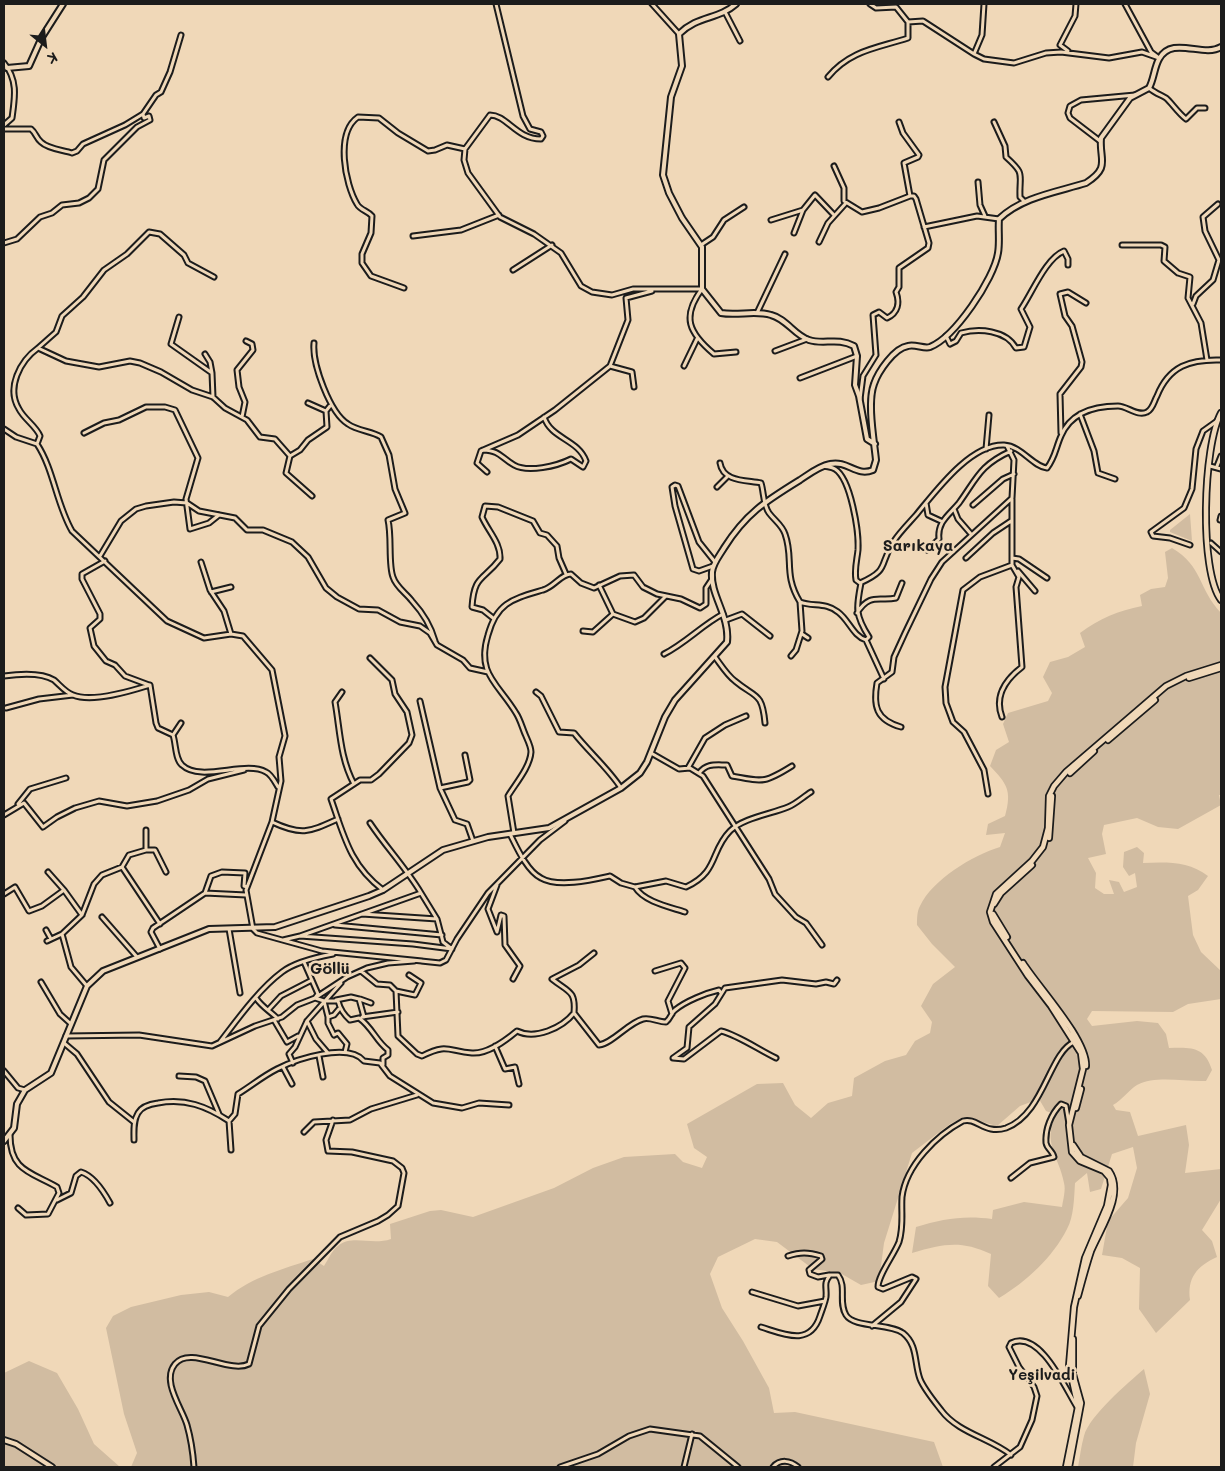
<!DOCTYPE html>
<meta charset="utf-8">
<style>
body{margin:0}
#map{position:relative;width:1225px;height:1471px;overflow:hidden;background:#f0d8b8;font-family:Mali,sans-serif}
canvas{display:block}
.frame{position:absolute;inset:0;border:5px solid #1c1c1c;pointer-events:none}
.north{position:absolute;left:20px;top:20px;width:50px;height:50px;-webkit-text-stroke:4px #f0d8b8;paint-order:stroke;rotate:151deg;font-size:14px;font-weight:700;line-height:20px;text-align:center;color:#1c1c1c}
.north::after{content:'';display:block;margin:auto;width:18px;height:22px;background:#1c1c1c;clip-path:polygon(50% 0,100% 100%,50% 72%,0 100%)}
</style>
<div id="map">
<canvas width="1225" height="1471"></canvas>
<div class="frame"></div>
<div class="north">K</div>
</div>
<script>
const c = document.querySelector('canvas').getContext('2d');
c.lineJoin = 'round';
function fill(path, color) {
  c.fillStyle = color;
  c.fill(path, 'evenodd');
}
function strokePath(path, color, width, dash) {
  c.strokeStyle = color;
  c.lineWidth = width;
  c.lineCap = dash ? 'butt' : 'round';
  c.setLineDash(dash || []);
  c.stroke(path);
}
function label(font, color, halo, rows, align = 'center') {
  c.font = font + ' Mali,sans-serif';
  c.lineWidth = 5;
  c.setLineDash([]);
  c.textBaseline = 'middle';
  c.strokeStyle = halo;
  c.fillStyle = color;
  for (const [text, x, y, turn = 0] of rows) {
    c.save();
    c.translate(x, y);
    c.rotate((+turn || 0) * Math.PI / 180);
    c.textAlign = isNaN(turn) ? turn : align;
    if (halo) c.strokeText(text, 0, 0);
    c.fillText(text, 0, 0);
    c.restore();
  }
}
const green = new Path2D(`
 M1190 514 1192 541 1170 532V530Z
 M1172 548C1203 566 1198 589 1221 613V795H1219L1221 805 1178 829 1158 827 1137 818 1104 825 1102 834 1106 854 1088 858 1096 873 1095 888 1104 894H1114L1109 880 1119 882 1124 892 1137 887 1135 873 1129 876 1123 867 1124 852 1137 847 1144 853 1143 863C1166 862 1189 861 1208 876L1198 890 1188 896 1193 935 1201 952 1221 971V999L1188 1004 1173 1012 1092 1011 1087 1019 1092 1026 1137 1021 1158 1023 1166 1034 1169 1048C1192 1047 1205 1047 1212 1070L1206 1081C1185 1082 1156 1075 1137 1085 1129 1090 1122 1100 1113 1105L1116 1110 1130 1112 1138 1136 1186 1125 1189 1145 1185 1173 1221 1169V1199L1202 1230 1212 1241 1217 1257C1197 1266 1187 1278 1190 1300L1156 1333 1139 1309 1140 1268 1122 1258 1102 1255 1108 1221 1128 1198 1137 1168 1133 1147 1112 1154 1101 1189 1090 1192 1087 1173 1075 1183C1074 1198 1074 1216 1067 1229 1053 1257 1026 1282 999 1298L988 1286 991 1254C960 1240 944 1244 912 1253L916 1227C942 1219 964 1215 992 1219L993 1210 1024 1202 1062 1207C1063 1200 1066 1190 1064 1183 1059 1156 1042 1143 1056 1115L1046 1111 1039 1099 1020 1106 997 1126 964 1117 950 1124 912 1153 884 1243 879 1281 861 1285 840 1273 813 1269 777 1242 755 1239 718 1257 710 1274 722 1308 743 1341 769 1388 774 1413 795 1412 934 1442 943 1467H131L137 1453 124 1414 106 1328 113 1316 131 1307 181 1295 209 1292 228 1297C252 1277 283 1269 313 1259L324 1266C328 1260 332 1250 338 1246 353 1234 371 1246 391 1239L390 1224 430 1211 441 1210 473 1217 554 1188 593 1168 624 1157 675 1154 683 1162 702 1168 707 1157 694 1148 687 1124 757 1084 783 1083 795 1105 811 1118 828 1103 852 1096 854 1078 885 1061 906 1055 915 1041 930 1033 932 1022 921 1006 933 984 955 967 932 944 917 925C917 919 917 911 920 906 932 880 973 855 1000 847L1005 833 986 835 988 824 1005 816C1012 790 1007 784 990 766L996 750 1009 742 1003 724 1008 713 1048 701 1052 693 1043 677 1050 662 1068 657 1085 647 1080 633C1100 618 1118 611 1142 606L1140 595 1151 589 1165 587 1168 578 1165 552Z
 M29 1361 57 1373 78 1409 94 1444 120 1467H4V1373Z
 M1144 1369 1150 1394 1136 1443 1133 1467H1078C1080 1457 1081 1446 1084 1436 1089 1416 1128 1383 1144 1369Z`);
const minor = new Path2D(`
 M496 4 523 116 530 129 541 132 543 136 541 139C516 139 507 115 490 115L465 149 464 160 468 173 500 217 534 234 561 253 581 286 592 292 612 295 633 289H702
 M652 4 679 34
 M870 4 876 8 896 7 908 22
 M984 4 982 35 974 54 984 59 1014 63 1046 53 1061 52 1109 58 1142 52 1159 58 1151 52 1125 4
 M725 12 740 41
 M1068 51 1060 45 1075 16 1076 4
 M4 63C18 80 15 97 12 118L4 125
 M828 77C850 50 878 48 908 38V22L923 21 974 54
 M1149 88C1155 93 1161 95 1166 98 1171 102 1178 113 1186 119L1197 108H1205
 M899 122 903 133 919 155 918 157 904 163 910 196
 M994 122 1005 146 1006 157C1026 175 1019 173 1020 197L1025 202
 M4 129H31C36 133 36 138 41 142 48 149 63 150 72 153L77 151 83 144 125 125 143 114 156 95 161 92 170 72 181 35
 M1100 141 1070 118 1068 113 1070 106 1081 100 1135 95
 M834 166 844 188V201L862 212 879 208 910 196
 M978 182 980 205 985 216
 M771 220 803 210
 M924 227 977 216 999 219
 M794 233 803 210 815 195 834 215
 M413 236 461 230 499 215
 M819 242 828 223 846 203
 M4 243 17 239 40 217 52 213 62 205 79 203 89 198 98 189 104 160 137 127 150 120 149 116 144 118 143 114
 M701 245 713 237 724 220 744 207
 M1122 245H1161L1165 247 1164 261 1178 273 1190 277 1188 298 1201 323 1207 360
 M513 270 552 245
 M404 288 371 276 362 263V254L371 233 372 216C368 211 360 210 357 204 345 184 335 133 358 117L379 118 398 133 428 151 435 150 447 145 465 149
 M702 289C681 317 689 333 714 354L736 352
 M1193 304 1196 296 1213 280 1219 260 1205 231 1203 217 1218 204
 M757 313 785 254
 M179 317 171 344 212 373 213 397
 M946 336 950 344 956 341 961 333C979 328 1006 330 1016 348L1024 347 1030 327 1021 309C1032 293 1046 258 1064 251L1068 259V265
 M314 343C312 364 330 413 348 424 358 431 372 431 381 437L389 455 395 489 405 513 388 520C392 537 388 564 393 577 396 587 406 593 412 601 423 613 431 626 435 641
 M38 348 56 332 62 316 83 297 104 270 127 254 149 232 160 234 184 255 188 263 214 277
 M775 351 807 339
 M205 354 210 362 212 373
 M610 366 632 372 634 387
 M684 366 697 339
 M800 378 857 356
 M860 399 863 376 876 355 873 315 879 312 887 318C898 313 900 303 896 292L899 287V268L928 248 929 243 916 199 914 196H910
 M308 403 326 411
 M1080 414 1094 451 1098 473 1115 479
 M242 417 245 402 239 387 237 370 253 350 252 344 246 341
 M4 429 16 437 37 444C54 470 56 503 72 531L167 621 204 638 231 634 243 636 272 670 285 736 279 757 281 781 272 822 246 890 253 929 257 933 322 951 422 961
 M84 433 104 423 119 420 146 407H165L175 410 198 458 186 499 190 529 209 523 219 515
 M1061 433 1060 394 1081 367 1082 362 1072 326 1065 316 1060 294 1068 292 1086 303
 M37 444 40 436C36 426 24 419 19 409 6 388 20 361 38 348L66 361 99 367 130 361 140 363 161 372 192 390 213 397 225 408 247 420 260 437 275 439 290 456
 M986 449 989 415
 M483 450C501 451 500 457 514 465 528 473 557 466 571 459L583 467 586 461C578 439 551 439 544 417
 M720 463C723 482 746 480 761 483 764 492 763 505 769 513 775 521 782 525 785 534 794 559 783 574 800 602 813 607 826 602 838 612 849 620 853 636 866 640L869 637C855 615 856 608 861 583
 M824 466C827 467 832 467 835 469 851 479 859 532 858 550 857 560 854 570 856 580L860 583C891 569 878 565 894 541 900 532 909 523 916 515 936 491 970 444 1004 445 1022 446 1032 466 1047 468 1055 458 1056 447 1061 436 1071 412 1095 406 1118 406 1127 406 1138 417 1147 412 1153 409 1154 401 1157 396 1169 366 1190 359 1221 360
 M1210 466 1221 469
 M1217 466 1221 456
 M487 472 477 463 481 451 518 435 555 410 610 366 628 320 626 298 652 291
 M717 487 728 476
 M312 496 286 473 290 456 300 450 308 440 327 427 326 411 330 406
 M926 503 928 515 941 521
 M973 505 1003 479 1014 474
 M954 509 958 519 971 534
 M1220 520 1221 516
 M1211 543 1221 552
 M1190 545 1170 538 1153 536 1151 532 1184 508 1192 489 1196 449 1203 431 1217 421
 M927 550 939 539C937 522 949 515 959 503 977 478 980 465 1011 451
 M100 556 121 521 136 509 146 506 174 502 187 503 199 511 235 518 247 530H263L292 542 308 557 326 588 337 597 359 609 378 610 400 622 420 626 430 633 437 645 463 660 470 668 488 672
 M966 558 993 533 1011 521
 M1012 558 1019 559 1047 578
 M105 561 82 574V579L100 614V619L90 628 94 646 106 661 115 665 125 676 149 685
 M201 562 210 590 224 611 231 634
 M713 566 699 571 693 569 675 506 672 487 675 485 678 486 699 542 715 562
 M1018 571 1035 591
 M599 585 613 614 635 622 644 618 665 597
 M211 592 231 587
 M857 613C870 592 880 602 896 598L902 583
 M493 618 483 610 472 607C474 575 483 581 500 559 501 543 488 531 482 517L485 506 498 507 533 521 540 533 547 535 557 546 559 558 566 574
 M726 620 742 614 770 636
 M583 631 593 632 613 614
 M802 634 808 638
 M866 640 884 679
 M664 654C686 643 702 625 723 614
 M791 656 796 650 802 631 800 602
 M715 657C721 665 727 675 735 681 755 698 762 691 765 723
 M370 658 392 680 395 694 407 712 412 735 409 743 379 774 371 780H360L331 799C344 836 350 865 383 890
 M4 676C18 674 41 672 54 680 60 685 65 692 73 695 92 703 131 691 150 685L156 723 158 728 173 735C176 744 175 759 182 765 201 783 245 760 266 772 271 774 275 782 278 787
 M342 692 335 702C340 730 340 758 354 784
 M536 692 541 696 559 732 574 733C589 752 608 768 621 788
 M420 701 440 788
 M6 708 39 699 73 695
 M1002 717C994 696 1005 680 1022 667L1016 587 1019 577 1012 565
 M901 727C876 720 873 706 877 683L892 672 894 657 905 633 931 579 942 562 1012 498 1014 460 1007 446
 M173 735 181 723
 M651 753 679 769 690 768 703 776 769 879 775 894 796 917 806 923 822 945
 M465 755 470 780 468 782 440 788 455 820 467 824 473 841
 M688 768 705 738 725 725 746 716
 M699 773C707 763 715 765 727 765L732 776C764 782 765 783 792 766
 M988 794 984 770 964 732 953 722 946 703 945 687 963 590 980 577 1012 565V499
 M18 804 30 789 66 778
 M4 815 24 803 43 827 57 817 75 808 99 801 127 806 157 801 189 790 208 779 244 770
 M272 822C302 836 309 832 338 819
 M146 830V850L129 855 122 867 160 924
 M514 833 508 796C516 783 530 767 531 752 531 746 527 739 525 734 522 727 520 719 516 713 498 683 476 674 488 635 497 602 513 599 543 590 554 587 561 574 571 574L581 583 594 588 620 576 634 575 643 587 657 594 681 599 700 608 706 604V588L712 579
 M510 834C517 848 527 871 541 878 558 888 592 880 610 876L621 883 635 887 666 881 686 887C719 872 710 851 730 831 743 818 771 814 788 807 796 804 803 797 811 792
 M146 850H155L166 872
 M48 872 64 890 82 915
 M497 885 488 909 497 932 501 915 504 916 505 945 520 966 513 979
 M635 887C644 902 670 907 685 912
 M205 893 211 876 222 872 245 873 244 886 247 887
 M4 894 15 887 29 911 42 906 64 890
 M362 914 437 919 421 893
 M102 917 137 957
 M437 919 443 942 452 949
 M335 925 442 935
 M229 929 240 993
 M46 930 51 939
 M62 934 71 967 87 986
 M300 936 421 893C406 868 386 847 370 823
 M283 940 300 936 413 944 452 949
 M47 941 62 934 82 915 94 884 102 875 122 867
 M160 949 151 932 153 928 205 893 246 895
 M421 961 440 963 446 960 457 939 488 893 540 840 565 821
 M304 962 318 994 315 998 324 1001H338C340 1009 343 1014 350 1020L359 1018C372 1027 376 1041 388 1050V1055L383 1058V1065
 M361 971 377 984 390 985 396 991 398 1036 417 1054 422 1056C447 1043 448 1051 472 1053 488 1054 505 1041 517 1031 535 1040 562 1028 574 1013L599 1045C613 1043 628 1023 643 1019 650 1017 658 1022 666 1022 671 1018 671 1013 675 1010 686 1001 706 993 719 990L721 993
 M655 971 681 963 685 968 668 1001 672 1014
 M41 982 60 1014 71 1024
 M396 991 415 995 421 983 409 975
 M256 998C262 1007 270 1011 278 1019
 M360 999 371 1003
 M336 1000 351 997 359 999 364 1017
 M324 1001 328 1017
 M269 1009 281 996 312 980
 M339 1009 334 1015 328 1017V1023L334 1035 338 1033 347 1044 345 1052
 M574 1013C576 990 568 992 552 979L579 965 594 953
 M362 1017 398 1012
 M274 1020 287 1042 298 1036
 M307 1021 316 1039 328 1053
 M66 1036 139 1035 212 1046 255 1026 282 1017 297 1005 315 998 347 977 367 968 388 963 414 961
 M220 1042C237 1020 259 989 282 972 295 962 317 957 333 954
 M64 1043 77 1054 109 1102 134 1122
 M495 1046 505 1069 515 1067 519 1084
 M319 1056 323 1077
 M776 1058C759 1050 738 1035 721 1031L684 1059 673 1058 687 1048 689 1027 715 1004 725 988 782 980 816 984 826 982 834 984 837 980
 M293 1063 289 1054 295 1047 307 1021 341 983
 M283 1067 292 1084
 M4 1071 18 1088 25 1090
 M179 1076 196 1077 205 1081 219 1114
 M304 1132 314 1122 350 1120 371 1109 417 1095
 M10 1135C10 1171 31 1172 57 1187L59 1193 48 1214 26 1215 18 1208
 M134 1140C134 1131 133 1121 138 1113 142 1106 150 1104 158 1103 185 1098 206 1106 229 1121
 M231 1150 229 1121 235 1114 238 1094C251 1086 263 1076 277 1069 296 1059 348 1042 364 1061L380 1063 390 1076 433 1103 462 1108 479 1103 509 1105
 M1011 1178 1030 1163 1054 1157C1053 1151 1047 1149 1046 1143 1045 1129 1051 1114 1061 1104L1066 1106 1069 1124
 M57 1200 71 1193 76 1176 81 1172C94 1176 104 1192 110 1203
 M788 1256C800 1252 808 1252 821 1256L822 1259 809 1270 810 1274 818 1277 829 1275
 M752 1292 798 1306 825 1301
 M872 1326 901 1302 916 1279 912 1277 883 1289 878 1287C878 1275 894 1255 899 1242 904 1226 901 1213 902 1197 906 1165 937 1135 963 1121 977 1117 985 1135 1006 1128 1044 1114 1049 1053 1074 1042
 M761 1327C784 1334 810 1347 820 1316 822 1310 825 1303 826 1297 827 1287 823 1284 830 1275H838C847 1287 838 1302 846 1315 854 1328 889 1323 903 1333 918 1345 914 1363 920 1379 924 1389 934 1401 941 1410 958 1433 990 1438 1011 1455
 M194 1467C193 1453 191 1439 187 1425 182 1408 161 1381 175 1364 190 1345 229 1374 249 1364L259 1326 289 1289 340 1237 378 1221 388 1215 398 1206 404 1173 402 1168 393 1161 352 1152 328 1151 326 1140 333 1120
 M560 1467 598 1454 629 1436 650 1429 700 1436 738 1467
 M684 1467 692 1434
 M773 1467C780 1459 790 1460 798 1467
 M994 1467 1020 1447 1032 1420 1037 1396 1034 1387 1019 1367 1009 1347 1011 1343C1040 1329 1065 1388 1077 1407`);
const tertiary = new Path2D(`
 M736 4C718 20 698 15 679 34L682 66 671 97 663 175 669 193 682 218 702 247V289L721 313C738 316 755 310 771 315 787 319 794 335 809 340 824 345 837 337 854 346L857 356 855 385 859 396 867 439 875 444
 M7 68 29 66 42 37 63 4
 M4 1141 14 1128 17 1104 25 1090 51 1073 87 986 103 971 209 929 275 927 369 896 383 890 443 850 488 837 549 828 621 788 640 773 647 762 665 717 675 700 727 642C730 616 710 595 712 572 713 563 720 555 724 548 746 513 766 501 800 480 809 474 819 466 830 464 848 460 856 477 873 470L876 460C874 440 867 402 874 384 878 372 894 348 908 346 915 344 924 349 930 347 955 337 994 279 998 253 1000 242 998 230 999 219 1022 197 1057 192 1086 183 1111 167 1099 160 1101 138L1130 98 1149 88C1154 79 1154 68 1159 59 1172 35 1203 58 1221 47
 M4 1440 16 1444 52 1467`);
const secondary = new Path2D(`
 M1221 413C1203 446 1199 571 1221 600
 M1189 678 1221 668
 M1108 740 1155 700
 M1070 773 1094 751
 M1049 838 1052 796
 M994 904 1001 893 1032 865
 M993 914 1007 937
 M1023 963C1038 987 1087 1039 1086 1066
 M1076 1108 1081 1089
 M1073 1145 1081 1157 1109 1171C1125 1194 1100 1229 1091 1251 1086 1266 1082 1281 1078 1296
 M1066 1467 1078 1407 1069 1366 1074 1307 1085 1258 1107 1206 1111 1185 1110 1178 1104 1171 1080 1161 1072 1152 1069 1125 1083 1069 1081 1053 1051 1006 1028 976 993 922 990 912 996 894 1032 861 1043 847 1048 828 1049 796 1054 786 1066 772 1166 686 1186 676 1221 665
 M1069 1467 1081 1403 1073 1374V1339`);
const neighbourhoodNames = [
 ["Yeşilvadi",1042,1375]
];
const quarterNames = [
 ["Sarıkaya",918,546],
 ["Göllü",330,969]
];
fill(green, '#d1bca1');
strokePath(minor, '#1c1c1c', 7);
strokePath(tertiary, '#1c1c1c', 8);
strokePath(secondary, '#1c1c1c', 8);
strokePath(minor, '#f0d8b8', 3);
strokePath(tertiary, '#f0d8b8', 4);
strokePath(secondary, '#f0d8b8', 4.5);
label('bold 15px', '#1c1c1c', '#f0d8b8', neighbourhoodNames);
label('bold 16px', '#1c1c1c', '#f0d8b8', quarterNames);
</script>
